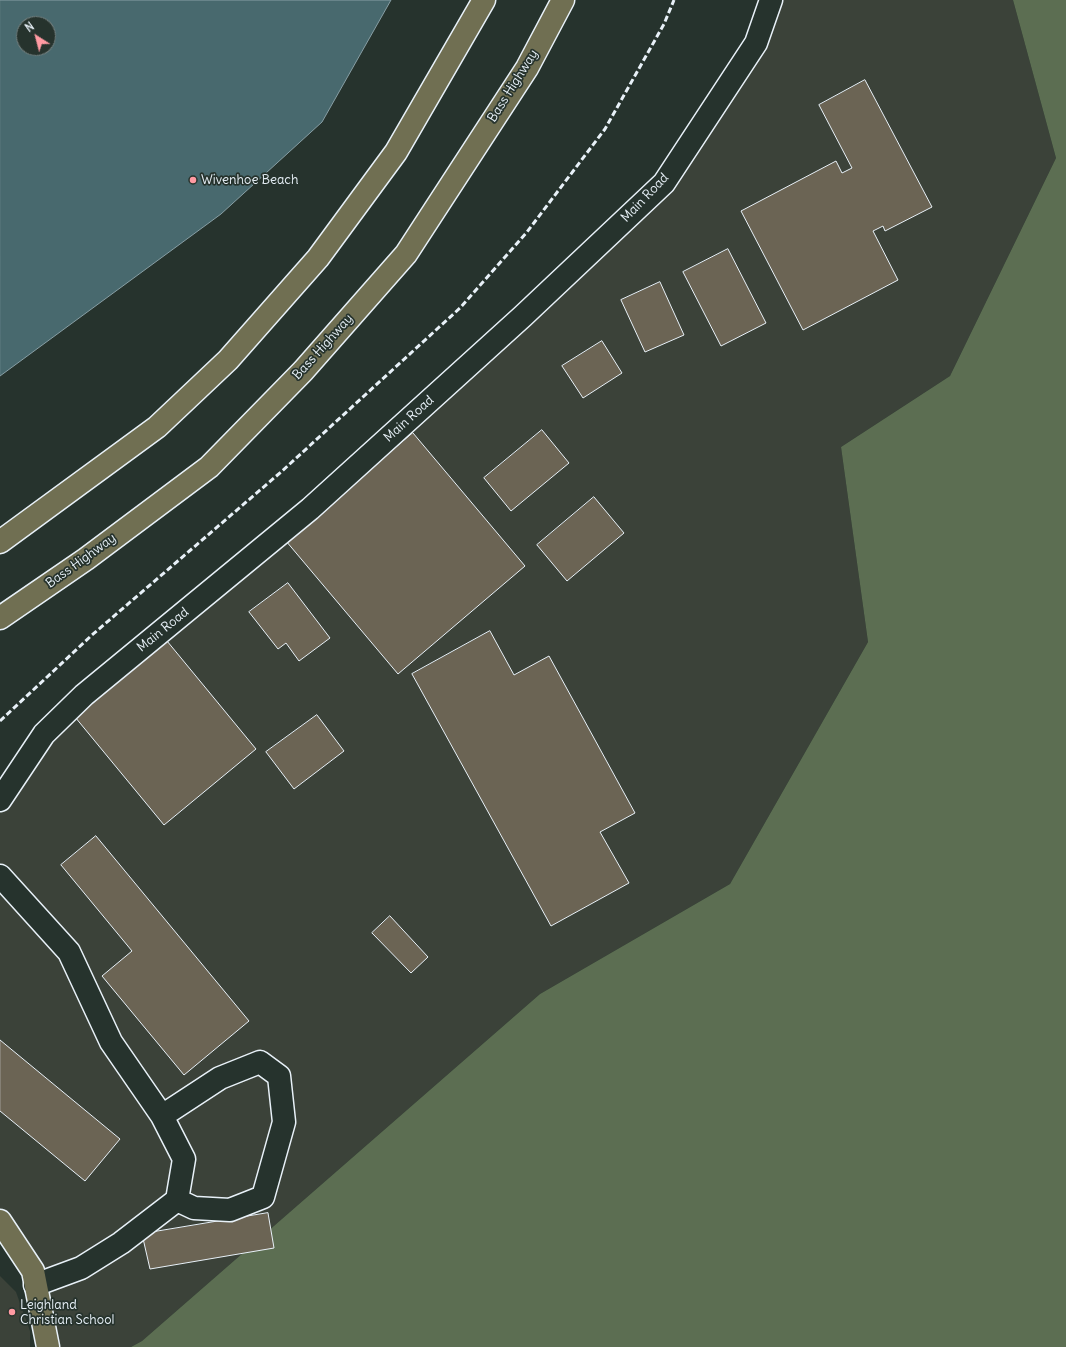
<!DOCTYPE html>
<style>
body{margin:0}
#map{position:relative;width:1066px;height:1347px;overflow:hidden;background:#26332d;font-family:Delius,sans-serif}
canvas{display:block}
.north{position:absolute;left:16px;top:16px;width:40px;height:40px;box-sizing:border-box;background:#26332d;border:1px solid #747f7e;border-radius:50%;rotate:324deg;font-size:11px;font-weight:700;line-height:16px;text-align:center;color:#e8f1f8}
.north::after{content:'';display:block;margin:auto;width:14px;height:18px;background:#ff9aa2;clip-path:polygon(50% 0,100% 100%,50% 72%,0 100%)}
</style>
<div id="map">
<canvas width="1066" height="1347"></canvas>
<div class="north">N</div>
</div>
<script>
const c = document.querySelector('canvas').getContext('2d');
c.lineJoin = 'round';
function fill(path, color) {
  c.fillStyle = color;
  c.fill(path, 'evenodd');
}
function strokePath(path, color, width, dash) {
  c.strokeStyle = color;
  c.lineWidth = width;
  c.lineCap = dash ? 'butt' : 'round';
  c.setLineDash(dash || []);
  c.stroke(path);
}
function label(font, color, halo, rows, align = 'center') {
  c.font = font + ' Delius,sans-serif';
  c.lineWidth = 3.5;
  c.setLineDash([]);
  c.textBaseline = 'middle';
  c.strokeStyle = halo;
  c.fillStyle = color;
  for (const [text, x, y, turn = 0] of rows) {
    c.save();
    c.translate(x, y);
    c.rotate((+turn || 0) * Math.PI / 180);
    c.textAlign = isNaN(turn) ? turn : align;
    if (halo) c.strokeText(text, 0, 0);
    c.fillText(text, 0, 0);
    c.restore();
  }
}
const built = new Path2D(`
 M771 0H1013L1056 158 950 376 841 447 868 642 730 884 540 994 142 1341 131 1347H48L35 1285 0 1225V800L44 734 664 183Z
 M0 1276 16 1292 30 1331V1347H0Z`);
const green = new Path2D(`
 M1013 0H1066V1347H131L142 1341 540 994 730 884 868 642 841 447 950 376 1056 158Z`);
const water = new Path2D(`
 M0 0H391L322 122 221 214 0 376ZM24 24H48V48H24Z`);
const building = new Path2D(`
 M865 80 932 207 885 231 883 226 873 231 898 280 803 330 741 211 836 161 842 173 852 168 819 105Z
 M728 249 766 323 721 346 683 272Z
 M660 282 684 335 645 352 621 300Z
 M602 341 622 373 583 398 562 366Z
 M542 430 569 463 511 511 484 478Z
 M413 433 525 566 398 674 286 541Z
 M594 497 624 533 567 581 537 545Z
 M288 583 330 638 299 661 286 643 278 649 249 612Z
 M490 631 514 675 549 656 635 813 600 832 629 883 551 926 412 674Z
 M167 641 256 749 164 825 75 717Z
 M317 715 344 751 294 789 266 752Z
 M96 836 249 1021 184 1075 102 976 132 951 61 865Z
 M390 916 428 957 411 973 372 933Z
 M0 1040 120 1139 85 1181 0 1111Z
 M268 1213 274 1248 150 1269 142 1234Z`);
const minor = new Path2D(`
 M0 800 44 734 84 695 310 509 523 316 664 183 756 43 771 0
 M0 876 69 952 111 1042 162 1116 184 1159 177 1200 121 1243 81 1268 35 1285
 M162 1116 220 1078 260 1062 279 1076 284 1122 263 1197 230 1210 194 1208 177 1200`);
const major = new Path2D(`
 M0 1221 33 1271 48 1347`);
const highway = new Path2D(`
 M0 542 157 427 228 360 318 258 396 152 484 0
 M0 618 86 559 209 467 303 371 406 254 527 68 563 0`);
const rail = new Path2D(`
 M0 721 92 635 281 472 460 308 527 232 605 129 664 24 674 0`);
const markers = [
 [193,180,4,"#ff9aa2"],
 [12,1312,4,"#ff9aa2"]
];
const streetNames = [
 ["Bass Highway",513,86,-58],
 ["Main Road",645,198,-46],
 ["Bass Highway",323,347,-48],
 ["Main Road",409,419,-42],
 ["Bass Highway",81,561,-36],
 ["Main Road",163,630,-39]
];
const poiNames = [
 ["Wivenhoe Beach",201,180],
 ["Leighland",20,1305],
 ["Christian School",20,1320]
];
fill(built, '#3b4239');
fill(green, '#5c6e52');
fill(water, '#48696e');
strokePath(water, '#889fa5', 1);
fill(building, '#6b6454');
strokePath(building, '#e8f1f8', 1);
strokePath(minor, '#e8f1f8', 25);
strokePath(major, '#e8f1f8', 25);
strokePath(highway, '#e8f1f8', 25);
strokePath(minor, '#26332d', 22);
strokePath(major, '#706f52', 22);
strokePath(highway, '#706f52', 22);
strokePath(rail, '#e8f1f8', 3, [6, 3]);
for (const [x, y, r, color] of markers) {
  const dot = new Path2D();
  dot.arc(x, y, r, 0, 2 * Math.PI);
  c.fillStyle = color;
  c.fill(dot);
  strokePath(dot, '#26332d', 1.5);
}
label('13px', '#e8f1f8', '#26332d', streetNames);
label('13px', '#e8f1f8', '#26332d', poiNames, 'left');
</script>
